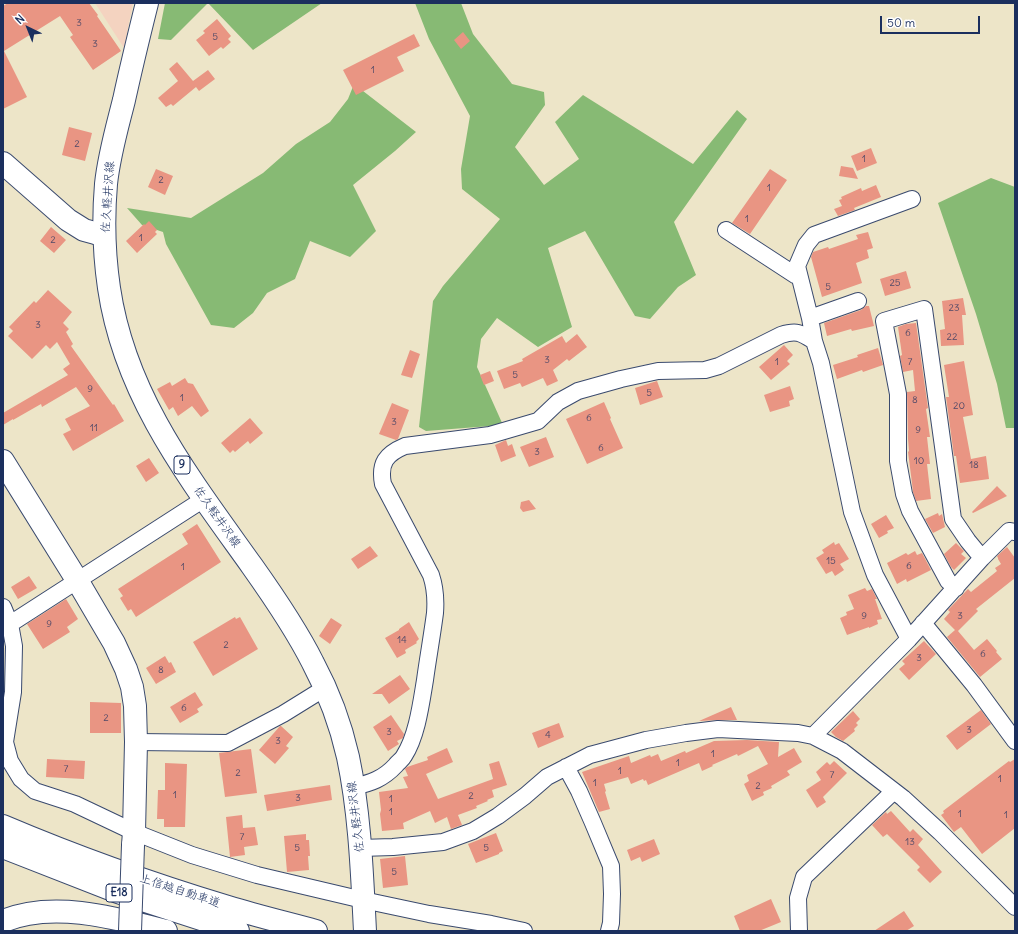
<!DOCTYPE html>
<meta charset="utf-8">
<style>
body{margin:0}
#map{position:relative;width:1018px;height:934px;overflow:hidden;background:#ede5c8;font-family:Delius,sans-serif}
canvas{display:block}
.frame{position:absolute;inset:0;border:4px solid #1b2f5e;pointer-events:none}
.north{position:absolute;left:8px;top:8px;width:40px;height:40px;-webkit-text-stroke:3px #fff;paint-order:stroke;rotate:317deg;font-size:11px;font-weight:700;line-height:16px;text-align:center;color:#1b2f5e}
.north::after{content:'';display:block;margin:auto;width:14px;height:18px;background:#1b2f5e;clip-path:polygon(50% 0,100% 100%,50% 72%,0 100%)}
.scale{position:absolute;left:880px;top:16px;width:100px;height:18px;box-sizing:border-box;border:2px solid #1b2f5e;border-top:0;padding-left:5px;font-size:12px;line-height:14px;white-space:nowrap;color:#1b2f5e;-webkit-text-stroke:3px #fff;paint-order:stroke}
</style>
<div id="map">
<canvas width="1018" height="934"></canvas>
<div class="frame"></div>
<div class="north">N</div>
<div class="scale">50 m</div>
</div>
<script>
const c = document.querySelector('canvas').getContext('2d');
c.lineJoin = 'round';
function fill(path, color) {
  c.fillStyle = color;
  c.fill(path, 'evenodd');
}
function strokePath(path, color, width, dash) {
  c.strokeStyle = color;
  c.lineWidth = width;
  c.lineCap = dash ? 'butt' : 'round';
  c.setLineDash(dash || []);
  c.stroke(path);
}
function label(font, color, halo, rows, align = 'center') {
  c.font = font + ' Delius,"Klee One",sans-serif';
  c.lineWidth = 3;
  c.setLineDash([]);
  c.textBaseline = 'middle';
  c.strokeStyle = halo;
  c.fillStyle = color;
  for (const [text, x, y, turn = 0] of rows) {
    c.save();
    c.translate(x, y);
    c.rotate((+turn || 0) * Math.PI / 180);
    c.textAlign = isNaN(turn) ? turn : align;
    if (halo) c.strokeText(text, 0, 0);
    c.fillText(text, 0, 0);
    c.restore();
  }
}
const built = new Path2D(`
 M95 3H133L124 48Z`);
const forest = new Path2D(`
 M165 3H208L171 40 158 39Z
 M208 3H322L253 50Z
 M415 3H461L473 34 512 84 544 92 545 105 515 147 544 185 579 159 555 122 583 95 693 164 737 110 747 119 674 222 696 275 678 287 650 319 635 316 585 231 548 248 572 327 538 347 497 318 481 339 477 367 503 425 426 431 419 427 433 301 443 286 500 219 462 189 461 169 470 116 429 39Z
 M354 84 416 132 395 151 353 185 376 231 350 257 310 241 295 279 267 293 253 313 234 328 211 325 166 244 163 232 142 225 127 208 191 218 263 173 296 144 330 122 348 99Z
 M991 178 1015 187V428H1006L997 384 976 314 938 203Z`);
const building = new Path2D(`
 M8 3H89L98 15 97 16 121 51 93 70 70 37 73 35 60 16 4 51 27 97 3 109V6Z
 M217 19 231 36 228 39 231 42 223 49 221 47 209 56 196 40 205 33 203 31Z
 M463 32 470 41 461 49 454 40Z
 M414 34 420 46 397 57 404 71 356 95 343 70Z
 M177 62 193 81 208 70 215 79 199 91 196 87 173 106 171 104 166 107 158 98 178 81 169 69Z
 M69 127 92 133 85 161 62 155Z
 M871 148 877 163 857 171 851 156Z
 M841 166 853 168 858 179 839 176Z
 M156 169 173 176 165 195 148 187Z
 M770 169 787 180 750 234 732 223Z
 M876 185 881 197 854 208 855 210 838 216 834 209 842 206 839 200 842 199 841 197 861 188 862 191Z
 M149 221 157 230 155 232 157 234 137 253 126 241 144 224 145 225Z
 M51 227 66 240 54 253 40 241Z
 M868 232 873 248 867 250 869 258 856 263 862 283 822 297 811 257 813 252 828 247 829 249 858 239 856 235Z
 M906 271 911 288 885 296 880 279Z
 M48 290 72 312 63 323 69 329 66 332 73 344 71 346 113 405 114 404 124 421 73 451 63 434 71 430 65 419 90 406 76 387 42 407 41 404 13 420V419L3 425V413L68 375 63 369 70 364 57 342 50 349 46 345 32 359 8 336 13 331 9 327 34 301 36 303Z
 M963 298 966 315H962L964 345 941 346 940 330 945 329 942 301Z
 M866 306H869L874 326 852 331 851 329 827 336 824 323 861 310Z
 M916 323 928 408 926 409 930 437H927L930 464H927L931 499 916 501 913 492 912 483 908 452 909 451 908 439 907 392 915 391 913 370 903 372 900 356 902 355 898 327 906 324Z
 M577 334 587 347 569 361 567 359 553 370 558 381 547 386 543 378 522 387 520 383 504 389 497 371 523 361 522 359 562 336 566 343Z
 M784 345 793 355 787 361 790 364 771 380 759 367Z
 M878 348 883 365 863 372 862 370 837 379 833 365 858 357 857 355Z
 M410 350 420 354 412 378 401 375Z
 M964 361 973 415 963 417 971 459 986 456 989 479 960 483 956 456H954L946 397H949L944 365Z
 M490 371 494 381 484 385 480 375Z
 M185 378 188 383 193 384 209 411 201 417 192 406 178 416 173 407 169 410 157 389 170 382 172 386Z
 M657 381 663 397 640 405 635 388Z
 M790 386 794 399 789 401 790 406 770 412 764 395Z
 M604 402 611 418 610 419 623 448 587 464 566 419Z
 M392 403 409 410 398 439 396 440 379 434Z
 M250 418 263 433 250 444 248 441 235 452 233 450 230 453 221 443Z
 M546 437 554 457 529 467 520 447Z
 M506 440 508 446 512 444 516 456 501 462 495 445Z
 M149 458 159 473 146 482 136 466Z
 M997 486 1007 496 973 513 972 512Z
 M529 500 536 509 523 512 520 508 521 502Z
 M938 513 939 516 942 514 945 527 933 533 925 519Z
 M886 515 894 528 887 531 888 533 879 538 871 524Z
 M197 524 221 562 136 617 131 609 128 611 120 598 123 596 118 589 188 544 182 534Z
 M834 542 835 545 839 543 849 559 840 564 844 570 835 576 832 571 826 574 816 558 824 553 822 550Z
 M956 543 964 551 961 554 966 558 954 570 951 567 944 554Z
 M370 546 378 556 358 569 351 559Z
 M1007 547 1015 558V578L976 609 978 611 958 631 974 650 987 639 997 651 996 652 1002 659 980 677 947 637 955 630 944 619 950 612 948 610 968 589 971 592 997 571 995 568 1001 564 998 559V558L997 556Z
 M915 551 917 555 922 553 931 570 907 582 906 579 897 584 887 563 906 553 908 555Z
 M29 576 37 588 18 599 11 587Z
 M865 588 867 591 872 589 877 599H875L882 619 877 620 878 624 869 628V627L847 635 840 618 847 615 846 612 854 609 848 595Z
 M66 599 78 619 67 627 70 632 43 649 27 624Z
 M235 617 236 619 240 617 258 649 213 676 193 642Z
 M331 618 342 625 330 644 319 636Z
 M409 622 419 639 416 642 417 643 405 650 406 653 397 658 385 638 399 630V629Z
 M924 641 936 654 909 680 899 669 905 664 902 661Z
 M165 656 169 663 171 662 176 672 156 684 146 668Z
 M400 675 410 689 389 704 382 694H372Z
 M195 692 203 705 197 709 199 712 180 723 170 707Z
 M90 702 121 703V733H90Z
 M731 707 737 720H718L699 721Z
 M981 710 991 724 957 750 946 736Z
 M853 711 860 719 856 723 858 725 854 729 855 731 843 741 836 737 831 732Z
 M391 715 404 734 403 738 397 741 399 744 388 751 373 727Z
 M559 723 564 737 538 748 532 733Z
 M280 726H281L293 737 286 746 289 748 275 764 259 750Z
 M747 740 779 742 778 757 794 748 802 762 787 771 790 775 771 786 772 788 763 792 764 795 752 801 744 784 749 781 747 775 768 764 758 746 738 756 737 754 712 765 713 766 702 771 699 763 648 785 646 780 644 781 643 779 631 784 628 777 604 784 606 791 605 792 610 809 599 812 582 772 629 756 631 763 650 755 651 757 658 754 661 761 685 751 686 753 714 741Z
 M447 748 453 762 426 774 438 799 493 779 489 764 499 761 507 785 492 790 494 797 487 800 488 801 476 806 477 808 458 815 462 825 451 829 447 817 435 823 430 811 403 823 404 829 382 831 380 814 381 810 379 792 408 788 403 777 408 776 405 769 407 767 428 760 427 757Z
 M251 749 257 793 225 797 219 753Z
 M47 759 85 761 84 779 46 777Z
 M1015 759V828L982 854 961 827 954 832 941 815 944 813 943 811 960 798 1009 761 1010 762Z
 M834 761 847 773 823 797 826 802 817 808 806 790 821 780 816 772 827 762 830 765Z
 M165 763 187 764 185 827H164V819H157L158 790H165Z
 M330 785 332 800 267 811 264 795Z
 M891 811 910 832 913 829 923 839 918 845 942 872 930 883 917 870 920 867 887 834 883 837 872 825 886 812 887 814Z
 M242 815 243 828 255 827 258 845 244 847 245 855 230 857 226 817Z
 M496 833 503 851 499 853V854L476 863 468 844Z
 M306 834V840H309L310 856H308L309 870 287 872 284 836Z
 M654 839 660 854 642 862 640 857 631 861 627 850Z
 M405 856 408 885 383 888 380 859Z
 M771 899 781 922 759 931H740L734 916Z
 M904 911 914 926 906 931H874Z`);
const street = new Path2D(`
 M726 230 795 275 799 276
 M810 318 858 301
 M814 341 810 318 797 266 806 245 814 235 912 199
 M956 588 948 581 922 533 910 511 904 494 898 461V394L884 321 924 309 953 519 968 541 982 558
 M3 607 10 624 14 646 13 692 5 742 10 761 21 779 35 791 75 804 134 832 192 855 257 875 363 900 429 914 491 924 524 931
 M923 623 974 685 1015 741
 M10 624 204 499
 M813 736 909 639 982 558 1009 531 1015 532
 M136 742 228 743 283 714 325 688
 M566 767 579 791 593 823 611 866 612 894 611 923 609 931
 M353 787C371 783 383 779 396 765 398 762 402 760 404 756 417 736 421 704 425 680 428 658 432 636 435 613 436 600 435 587 431 575L383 484C379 463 386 454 405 446L490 435 538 421 558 402 578 391 621 379 658 371 705 370 719 366 781 335C797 330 801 333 814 341L821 363 852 512 875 575 909 639
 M360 848 393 847 443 842 473 831 498 816 525 796 547 777 590 755 646 740 686 733 718 729 798 733 813 736 842 751 903 798 940 832 1015 907
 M799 931 798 898 804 877 894 791`);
const secondary = new Path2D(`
 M3 163 68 220 84 230 95 233 104 235
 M3 461 77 580 114 643 126 669 132 687 135 706 136 742 134 832 133 845`);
const primary = new Path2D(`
 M147 3C139 35 131 68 124 100 117 128 109 155 106 184 103 219 104 254 109 288 125 397 190 479 252 566 274 597 296 629 313 663 328 691 341 726 348 757 360 814 362 873 365 931`);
const highway = new Path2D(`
 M3 826C76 857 152 884 228 907 257 916 287 923 316 931
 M3 847 118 892 238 931
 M3 921C53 900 116 918 166 931`);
const secondaryBridge = new Path2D(`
 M130 931 133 845`);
const numberNames = [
 ["3",79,23],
 ["5",215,37],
 ["3",95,44],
 ["1",373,70],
 ["2",77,144],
 ["1",864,159],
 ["2",161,180],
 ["1",769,188],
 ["1",747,219],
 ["1",141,238],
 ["2",53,240],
 ["25",895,283],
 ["5",828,287],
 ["23",954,308],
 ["3",38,325],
 ["6",908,333],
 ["22",952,337],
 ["3",547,360],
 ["1",777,362],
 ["7",910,362],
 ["5",515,375],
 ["9",90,389],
 ["5",649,393],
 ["1",182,398],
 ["8",915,400],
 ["20",959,406],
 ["6",589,418],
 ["3",394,422],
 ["11",94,428],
 ["9",918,430],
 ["6",601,448],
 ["3",537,452],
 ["10",919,461],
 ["18",974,465],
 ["15",831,561],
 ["6",909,566],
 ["1",183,567],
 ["9",864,616],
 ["3",960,616],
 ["9",49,624],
 ["14",402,640],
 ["2",226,645],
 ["6",983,654],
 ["3",919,658],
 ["8",161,670],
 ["6",184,708],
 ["2",106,718],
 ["3",969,730],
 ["3",389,732],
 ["4",548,735],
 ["3",278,741],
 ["1",713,754],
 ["1",678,763],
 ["7",66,769],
 ["1",620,771],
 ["2",238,773],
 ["7",832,775],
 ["1",1000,779],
 ["1",595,783],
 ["2",758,786],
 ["1",175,795],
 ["2",471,796],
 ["3",298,798],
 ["1",391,799],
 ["1",391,812],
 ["1",960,814],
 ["1",1006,815],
 ["7",242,837],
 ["13",910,842],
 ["5",297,848],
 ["5",486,848],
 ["5",394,872]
];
const shields = [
 [182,465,16],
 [119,893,26]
];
const shieldNames = [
 ["9",182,465],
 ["E18",119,893]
];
const streetNames = [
 ["佐久軽井沢線",108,197,-86],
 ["佐久軽井沢線",217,517,55],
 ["佐久軽井沢線",356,817,-97],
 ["上信越自動車道",180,891,18]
];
fill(built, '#f4d3c0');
fill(forest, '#87ba74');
fill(building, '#e99583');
strokePath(street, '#3a4a6e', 18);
strokePath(secondary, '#3a4a6e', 24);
strokePath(primary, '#3a4a6e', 24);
strokePath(highway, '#3a4a6e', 24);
strokePath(street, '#fff', 16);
strokePath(secondary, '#fff', 22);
strokePath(primary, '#fff', 22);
strokePath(highway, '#fff', 22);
strokePath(secondaryBridge, '#3a4a6e', 24, []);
strokePath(secondaryBridge, '#fff', 22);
label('10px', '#4e4867', null, numberNames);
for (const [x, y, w] of shields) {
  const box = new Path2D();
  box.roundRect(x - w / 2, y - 9, w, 18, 3);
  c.fillStyle = '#fff';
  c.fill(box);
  strokePath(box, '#1b2f5e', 1);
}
label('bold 11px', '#1b2f5e', null, shieldNames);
label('12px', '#1b2f5e', '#fff', streetNames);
</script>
